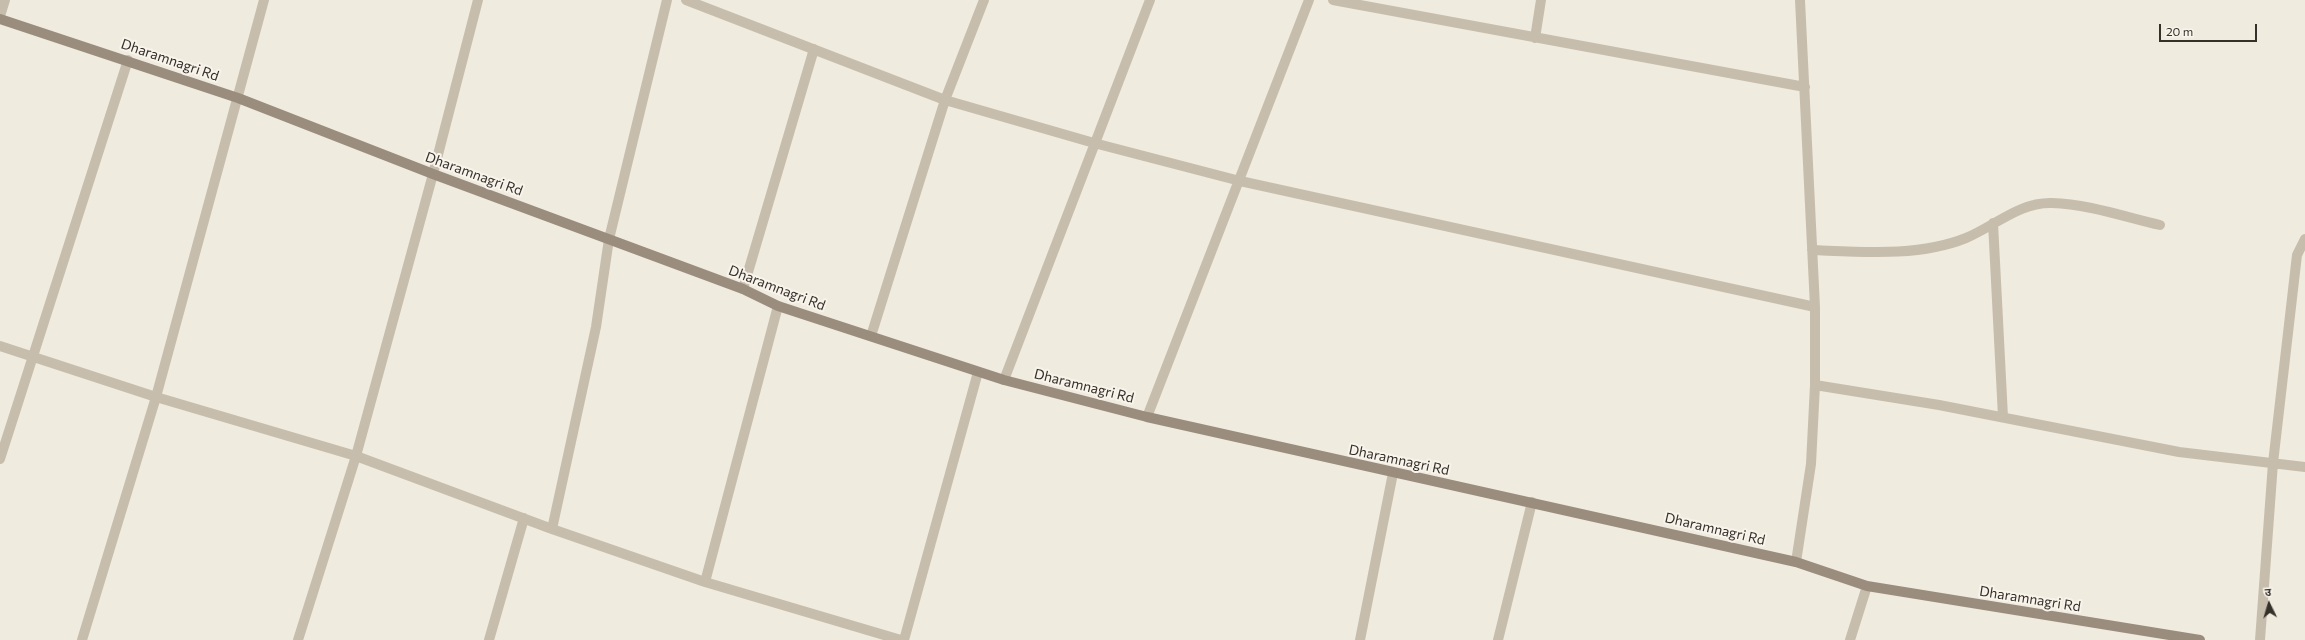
<!DOCTYPE html>
<meta charset="utf-8">
<style>
body{margin:0}
#map{position:relative;width:2305px;height:640px;overflow:hidden;background:#f0ebdf;font-family:Commissioner,"Noto Sans Devanagari",sans-serif}
canvas{display:block}
.north{position:absolute;left:2249px;top:584px;width:40px;height:40px;-webkit-text-stroke:3px #f8f4ec;paint-order:stroke;rotate:355deg;font-size:11px;font-weight:700;line-height:16px;text-align:center;color:#36302a}
.north::after{content:'';display:block;margin:auto;width:14px;height:18px;background:#36302a;clip-path:polygon(50% 0,100% 100%,50% 72%,0 100%)}
.scale{position:absolute;left:2159px;top:24px;width:98px;height:18px;box-sizing:border-box;border:2px solid #36302a;border-top:0;padding-left:5px;font-size:12px;line-height:14px;white-space:nowrap;color:#36302a;-webkit-text-stroke:3px #f8f4ec;paint-order:stroke}
</style>
<div id="map">
<canvas width="2305" height="640"></canvas>
<div class="north">उ</div>
<div class="scale">20 m</div>
</div>
<script>
const c = document.querySelector('canvas').getContext('2d');
c.lineJoin = 'round';
function strokePath(path, color, width, dash) {
  c.strokeStyle = color;
  c.lineWidth = width;
  c.lineCap = dash ? 'butt' : 'round';
  c.setLineDash(dash || []);
  c.stroke(path);
}
function label(font, color, halo, rows, align = 'center') {
  c.font = font + ' Commissioner,sans-serif';
  c.lineWidth = 4;
  c.setLineDash([]);
  c.textBaseline = 'middle';
  c.strokeStyle = halo;
  c.fillStyle = color;
  for (const [text, x, y, turn = 0] of rows) {
    c.save();
    c.translate(x, y);
    c.rotate((+turn || 0) * Math.PI / 180);
    c.textAlign = isNaN(turn) ? turn : align;
    if (halo) c.strokeText(text, 0, 0);
    c.fillText(text, 0, 0);
    c.restore();
  }
}
const street = new Path2D(`
 M686 0 945 100 1094 143 1240 181 1815 307
 M1333 0 1805 87
 M0 16 5 0
 M1535 38 1541 0
 M1993 223 2003 417
 M1812 250C1862 252 1919 257 1966 238 1995 226 2019 202 2052 203 2088 204 2125 217 2160 225
 M743 289 814 49
 M871 336 945 100 984 0
 M0 346 156 397 356 456 552 529 705 582 901 640
 M1004 380 1150 0
 M1815 385 1939 405 2179 452 2305 467
 M1147 417 1309 0
 M0 459 128 60
 M552 529 596 327 609 239 667 0
 M1796 562 1811 464 1815 385V307L1800 0
 M705 582 778 306
 M82 640 156 397 264 0
 M298 640 356 456 433 174 478 0
 M489 640 524 518
 M904 640 978 372
 M1360 640 1393 473
 M1498 640 1532 502
 M1850 640 1867 586
 M2260 640 2273 463 2297 255 2305 239`);
const secondary = new Path2D(`
 M0 19 238 98 433 174 743 289 778 306 1004 380 1147 417 1796 562 1867 586 2200 640`);
const streetNames = [
 ["Dharamnagri Rd",170,60,19],
 ["Dharamnagri Rd",474,174,20],
 ["Dharamnagri Rd",777,288,21],
 ["Dharamnagri Rd",1084,386,14],
 ["Dharamnagri Rd",1399,460,12],
 ["Dharamnagri Rd",1715,529,13],
 ["Dharamnagri Rd",2030,599,9]
];
strokePath(street, '#c7bdac', 10);
strokePath(secondary, '#9b8d7e', 10);
label('14px', '#36302a', '#f8f4ec', streetNames);
</script>
